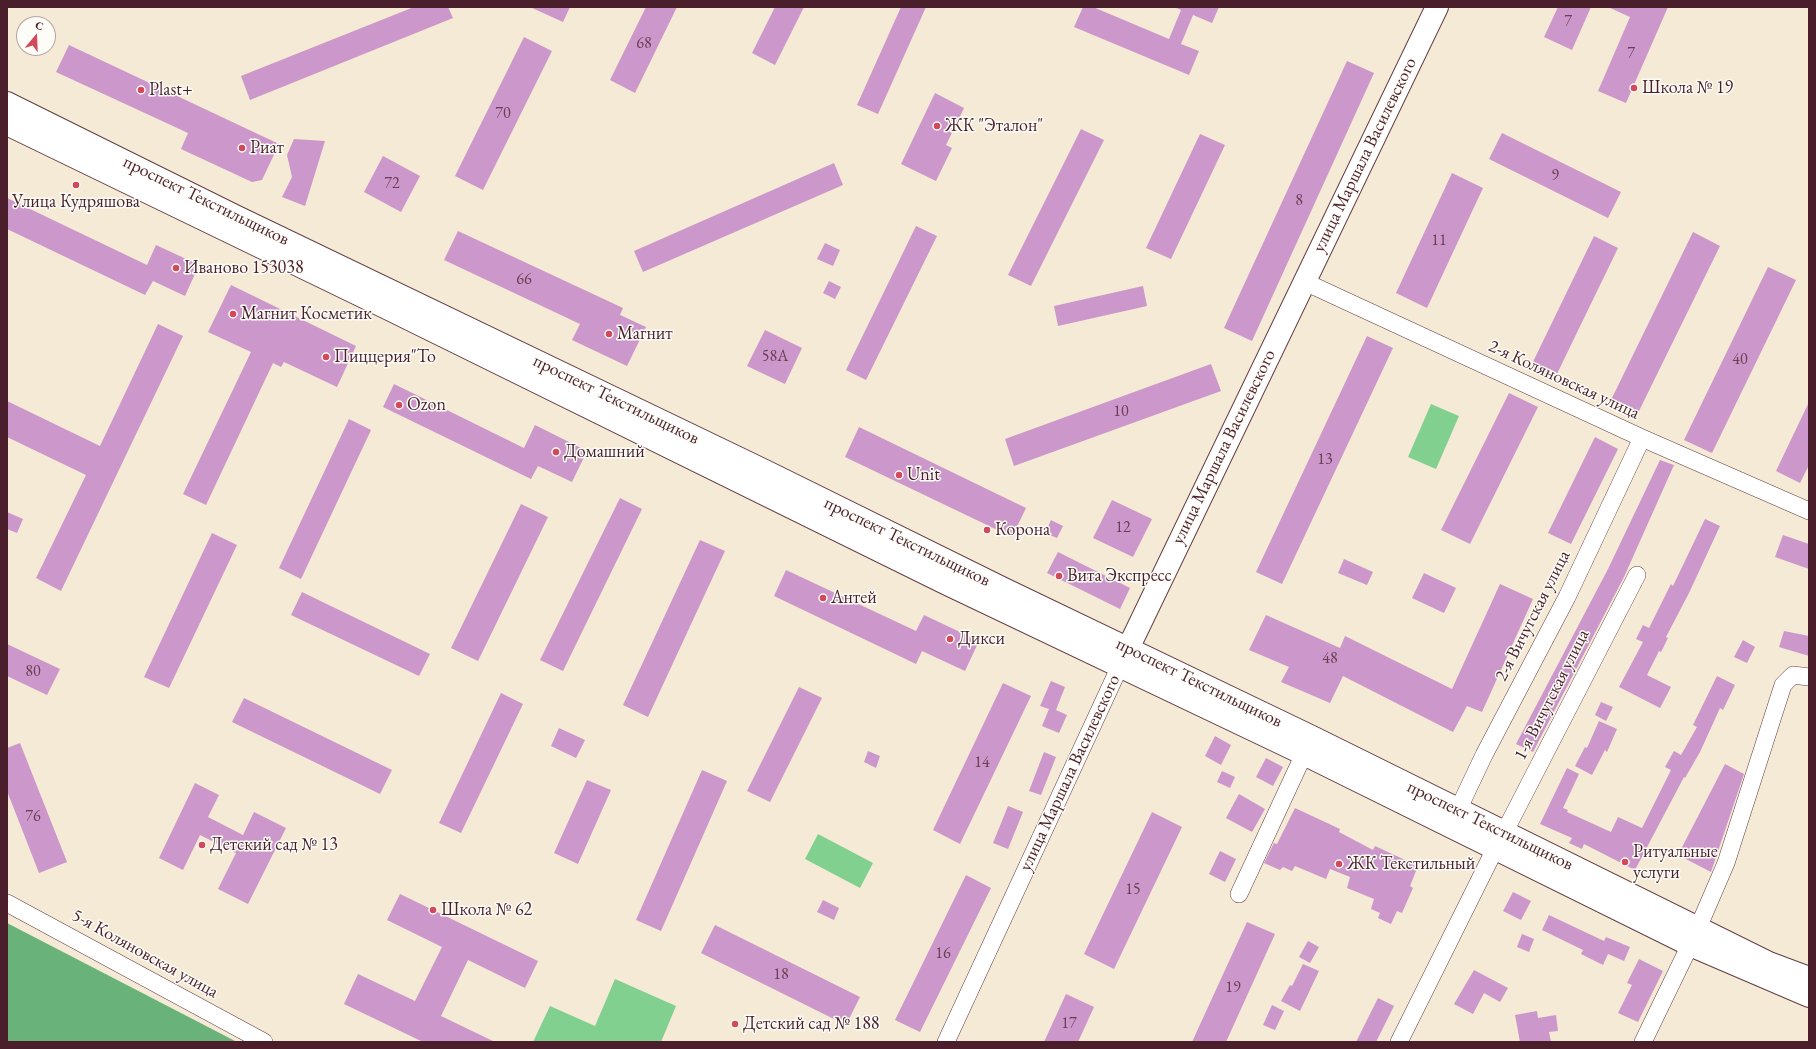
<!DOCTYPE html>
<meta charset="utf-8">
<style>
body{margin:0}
#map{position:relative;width:1816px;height:1049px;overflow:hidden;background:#f5ead5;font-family:"EB Garamond",serif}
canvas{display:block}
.frame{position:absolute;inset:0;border:8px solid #4a1f2b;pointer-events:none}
.north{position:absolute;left:16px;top:16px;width:40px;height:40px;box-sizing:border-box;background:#fdfcf7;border:1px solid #b5a4a5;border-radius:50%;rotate:19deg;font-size:11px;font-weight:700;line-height:16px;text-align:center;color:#4a1f2b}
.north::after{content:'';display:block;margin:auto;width:14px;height:18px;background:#d1495b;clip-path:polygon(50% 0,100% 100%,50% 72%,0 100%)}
</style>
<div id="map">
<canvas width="1816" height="1049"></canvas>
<div class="frame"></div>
<div class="north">С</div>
</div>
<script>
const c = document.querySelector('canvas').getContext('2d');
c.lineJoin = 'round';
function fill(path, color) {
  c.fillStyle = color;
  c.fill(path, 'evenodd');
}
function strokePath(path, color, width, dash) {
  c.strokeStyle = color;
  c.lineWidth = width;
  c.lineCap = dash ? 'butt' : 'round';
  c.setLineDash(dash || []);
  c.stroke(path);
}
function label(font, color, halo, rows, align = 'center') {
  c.font = font + ' "EB Garamond",serif';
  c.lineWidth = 3;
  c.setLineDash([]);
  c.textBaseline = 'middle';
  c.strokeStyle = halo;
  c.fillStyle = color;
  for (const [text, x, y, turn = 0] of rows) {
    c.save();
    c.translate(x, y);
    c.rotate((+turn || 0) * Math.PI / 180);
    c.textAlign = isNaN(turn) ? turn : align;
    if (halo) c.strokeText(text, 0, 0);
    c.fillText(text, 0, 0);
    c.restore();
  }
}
const green = new Path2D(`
 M1431 404 1459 416 1436 469 1408 457Z
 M818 834 873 863 860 888 805 859Z
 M615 979 676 1006 661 1042H533L550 1006 595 1026Z`);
const forest = new Path2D(`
 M7 923 237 1042H7Z`);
const building = new Path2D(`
 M414 7H448L453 18 250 100 241 76Z
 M530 7H570L563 22Z
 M646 7H677L635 93 610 80Z
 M775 7H804L775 65 752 53Z
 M901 7H926L878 114 857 105Z
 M1083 7H1093L1169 39 1181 10 1174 7H1219L1212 23 1193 15 1181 44 1199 51 1189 75 1074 27Z
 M1558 7H1591L1572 50 1544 37Z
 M1608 7H1668L1626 103 1598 91 1630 17Z
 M524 37 552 51 483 190 455 176Z
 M69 45 279 144 262 180 252 182 181 149 188 133 56 72Z
 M1347 61 1374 73 1252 341 1224 328Z
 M935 93 964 108 946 145 952 148 936 181 901 164Z
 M1081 129 1104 140 1031 286 1008 275Z
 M1502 133 1621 192 1608 218 1489 159Z
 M1200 134 1225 145 1171 259 1146 248Z
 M294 139 325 141 305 206 282 197 292 177 287 155Z
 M383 156 420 176 401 212 364 192Z
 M834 163 843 185 643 272 634 251Z
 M1452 173 1483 188 1427 308 1396 293Z
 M7 198 147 265 156 245 199 265 185 296 153 281 145 295 7 229Z
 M916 226 937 236 866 380 846 370Z
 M458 231 623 308 620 315 646 327 627 366 572 340 580 324 444 260Z
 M1693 232 1720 246 1638 413 1611 400Z
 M1594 236 1618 248 1554 380 1530 368Z
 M825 243 840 250 833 266 817 259Z
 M1768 267 1796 280 1712 453 1684 440Z
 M829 281 841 287 835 299 823 293Z
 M231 285 356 346 337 387 284 362 281 367 273 363 206 505 183 494 251 352 208 332Z
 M1143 286 1147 306 1058 326 1054 306Z
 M158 324 183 336 61 591 36 578 86 475 7 437V401L100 446Z
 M765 330 802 348 785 384 747 366Z
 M1367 336 1393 348 1282 584 1256 572Z
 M1211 364 1221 391 1014 466 1005 439Z
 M394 384 524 448 535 425 587 451 572 482 538 466 531 479 383 407Z
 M1509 393 1538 407 1470 544 1441 530Z
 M1809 402V465L1800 483 1776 471Z
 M349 419 371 430 301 579 279 568Z
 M859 427 1026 508 1012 537 845 457Z
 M1595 437 1618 449 1571 544 1548 533Z
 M1660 460 1674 465 1624 577 1533 752 1516 744 1608 569Z
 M620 498 642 509 563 671 540 660Z
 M1112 500 1152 519 1133 557 1093 538Z
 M521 504 548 517 478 661 451 648Z
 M7 512 23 519 17 533 7 529Z
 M1705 519 1720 526 1689 593 1666 637 1668 638 1661 652 1659 651 1647 675 1671 687 1660 708 1619 687 1643 642 1636 639 1643 625 1649 628 1671 584 1673 586Z
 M1051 520 1063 526 1057 538 1045 533Z
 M212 533 237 545 169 688 144 677Z
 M1783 535 1809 544V569L1775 557Z
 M700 540 725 551 648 717 623 705Z
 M1058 552 1130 588 1120 609 1047 573Z
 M1344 559 1373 572 1367 585 1338 573Z
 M786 570 916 631 924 615 979 641 965 671 922 651 916 664 774 596Z
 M1424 573 1456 588 1444 613 1412 598Z
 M1500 584 1533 599 1482 712 1467 706 1453 732 1343 676 1330 703 1281 682 1289 667 1249 650 1266 615 1340 648 1345 636 1452 689Z
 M302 592 430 654 419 676 291 615Z
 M1784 631 1809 636V656L1779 647Z
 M1743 640 1755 647 1747 663 1734 657Z
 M7 644 60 669 47 695 7 676Z
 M1717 676 1735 685 1723 710 1720 708 1700 752 1685 778 1684 777 1635 870 1584 844 1582 849 1569 843 1572 838 1540 824 1567 768 1579 774 1563 808 1568 810 1567 812 1611 832 1618 817 1642 828 1671 770 1665 767 1674 751 1681 755 1697 727 1693 725Z
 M1051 681 1065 687 1056 710 1067 715 1059 733 1042 726 1049 709 1040 706Z
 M1003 683 1031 696 960 844 933 830Z
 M799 687 822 698 770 802 747 791Z
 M501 693 523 704 461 833 439 823Z
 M244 698 392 770 380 794 232 722Z
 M1601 702 1613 707 1606 721 1595 715Z
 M1599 721 1617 729 1607 752 1605 750 1592 775 1575 766 1585 747 1587 748Z
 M559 728 585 740 576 758 551 746Z
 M1215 736 1231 745 1221 765 1205 756Z
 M20 743 67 862 39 873 7 791V748Z
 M868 751 880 756 876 768 864 762Z
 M1044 752 1056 757 1041 795 1029 791Z
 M1266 758 1283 767 1273 786 1256 777Z
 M1725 764 1744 774 1711 872 1678 855Z
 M702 770 727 781 661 931 636 920Z
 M1222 771 1235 777 1230 788 1217 782Z
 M587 780 611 790 578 864 554 853Z
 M195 783 219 795 208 817 243 835 254 812 286 828 248 904 218 889 236 853 200 835 183 870 159 858Z
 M1239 794 1265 809 1252 832 1226 818Z
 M1008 806 1023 812 1008 849 993 843Z
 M1295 808 1340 829 1339 832 1373 850 1375 846 1418 866 1410 886 1413 888 1402 913 1397 911 1391 924 1378 918 1380 913 1371 909 1374 899 1347 888 1350 877 1330 869 1326 879 1295 866 1292 871 1283 867 1280 870 1264 863 1274 843 1277 844Z
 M1152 812 1182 827 1114 969 1084 954Z
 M1220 851 1236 859 1225 882 1209 874Z
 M966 875 991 888 920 1032 895 1020Z
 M1513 892 1531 901 1521 920 1503 911Z
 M400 894 538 961 525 988 468 960 441 1016 495 1042H423L344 1004 358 974 415 1001 442 947 387 920Z
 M823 900 839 908 834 920 817 912Z
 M1549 915 1604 941 1606 937 1630 947 1624 961 1608 954 1603 965 1581 954 1583 950 1542 930Z
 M1247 922 1275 934 1226 1042H1192Z
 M715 925 860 997 846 1025 701 953Z
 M1522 934 1534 939 1529 952 1517 947Z
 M1308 941 1319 947 1310 963 1299 957Z
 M1639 959 1663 971 1638 1022 1618 1013 1632 985 1627 983Z
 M1303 964 1319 971 1300 1011 1281 1001 1290 985 1292 986Z
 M1474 970 1508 988 1500 1002 1484 993 1473 1014 1454 1004Z
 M1066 994 1094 1007 1078 1042H1044Z
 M1378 998 1394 1006 1376 1042H1356Z
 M1272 1005 1284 1011 1275 1030 1263 1025Z
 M1537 1011 1538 1018 1556 1015 1558 1031 1549 1032 1551 1042H1520L1515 1015Z`);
const street = new Path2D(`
 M1305 282 1642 438 1809 511
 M1458 810 1484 755 1567 597 1642 438
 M1504 833 1637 575
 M1239 894 1304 754
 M7 903 264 1042
 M1698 928 1726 863 1783 685 1793 675 1809 677
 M946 1042 1120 666
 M1399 1042 1495 849
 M1643 1042 1690 945`);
const secondary = new Path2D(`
 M7 103 235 216 765 471 1002 588 1312 737 1769 963 1809 978
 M7 124 391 310 945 583 1304 754 1690 945 1809 996
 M1122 661 1437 7`);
const markers = [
 [1634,88,4,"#d1495b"],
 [141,90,4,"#d1495b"],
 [937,126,4,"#d1495b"],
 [242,148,4,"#d1495b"],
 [76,185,4,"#d1495b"],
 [176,268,4,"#d1495b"],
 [233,314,4,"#d1495b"],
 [609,334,4,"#d1495b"],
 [326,357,4,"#d1495b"],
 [399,405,4,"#d1495b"],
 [556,452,4,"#d1495b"],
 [899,475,4,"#d1495b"],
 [987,530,4,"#d1495b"],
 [1059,576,4,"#d1495b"],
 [823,598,4,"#d1495b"],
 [950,639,4,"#d1495b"],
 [202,845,4,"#d1495b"],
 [1625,862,4,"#d1495b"],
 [1339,864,4,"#d1495b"],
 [433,910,4,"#d1495b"],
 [735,1024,4,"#d1495b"]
];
const numberNames = [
 ["7",1568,22],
 ["68",644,44],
 ["7",1631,54],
 ["70",503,114],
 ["9",1555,176],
 ["72",392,184],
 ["8",1299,201],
 ["11",1439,241],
 ["66",524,280],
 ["58А",775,357],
 ["40",1740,360],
 ["10",1121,412],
 ["13",1325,460],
 ["12",1123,528],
 ["48",1330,659],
 ["80",33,672],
 ["14",982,763],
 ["76",33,817],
 ["15",1133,890],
 ["16",943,954],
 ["18",781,975],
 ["19",1233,988],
 ["17",1069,1024]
];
const poiNames = [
 ["Школа № 19",1642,88],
 ["Plast+",149,90],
 ["ЖК \"Эталон\"",945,126],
 ["Риат",250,148],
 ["Улица Кудряшова",76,202,"center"],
 ["Иваново 153038",184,268],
 ["Магнит Косметик",241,314],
 ["Магнит",617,334],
 ["Пиццерия\"То",334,357],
 ["Ozon",407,405],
 ["Домашний",564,452],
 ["Unit",907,475],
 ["Корона",995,530],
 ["Вита Экспресс",1067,576],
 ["Антей",831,598],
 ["Дикси",958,639],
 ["Детский сад № 13",210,845],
 ["Ритуальные",1633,852],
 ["услуги",1633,873],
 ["ЖК Текстильный",1347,864],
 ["Школа № 62",441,910],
 ["Детский сад № 188",743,1024]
];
const streetNames = [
 ["улица Маршала Василевского",1365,155,-64],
 ["проспект Текстильщиков",206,201,26],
 ["2-я Коляновская улица",1564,380,25],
 ["проспект Текстильщиков",616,400,26],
 ["улица Маршала Василевского",1224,447,-64],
 ["проспект Текстильщиков",907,542,26],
 ["2-я Вичугская улица",1533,616,-63],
 ["проспект Текстильщиков",1199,683,26],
 ["1-я Вичугская улица",1552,695,-63],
 ["улица Маршала Василевского",1070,773,-65],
 ["проспект Текстильщиков",1490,826,26],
 ["5-я Коляновская улица",145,954,29]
];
fill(green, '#82d08f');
fill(forest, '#69b27a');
fill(building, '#cc97ca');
strokePath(street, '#643d44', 18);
strokePath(secondary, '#643d44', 24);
strokePath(street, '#fff', 17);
strokePath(secondary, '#fff', 22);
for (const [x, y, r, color] of markers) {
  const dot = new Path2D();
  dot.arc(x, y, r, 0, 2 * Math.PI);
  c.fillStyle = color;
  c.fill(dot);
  strokePath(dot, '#fdfcf7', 1.5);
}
label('16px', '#6a3d53', null, numberNames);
label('18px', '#4a1f2b', '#fdfcf7', poiNames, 'left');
label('18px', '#4a1f2b', '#fdfcf7', streetNames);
</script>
